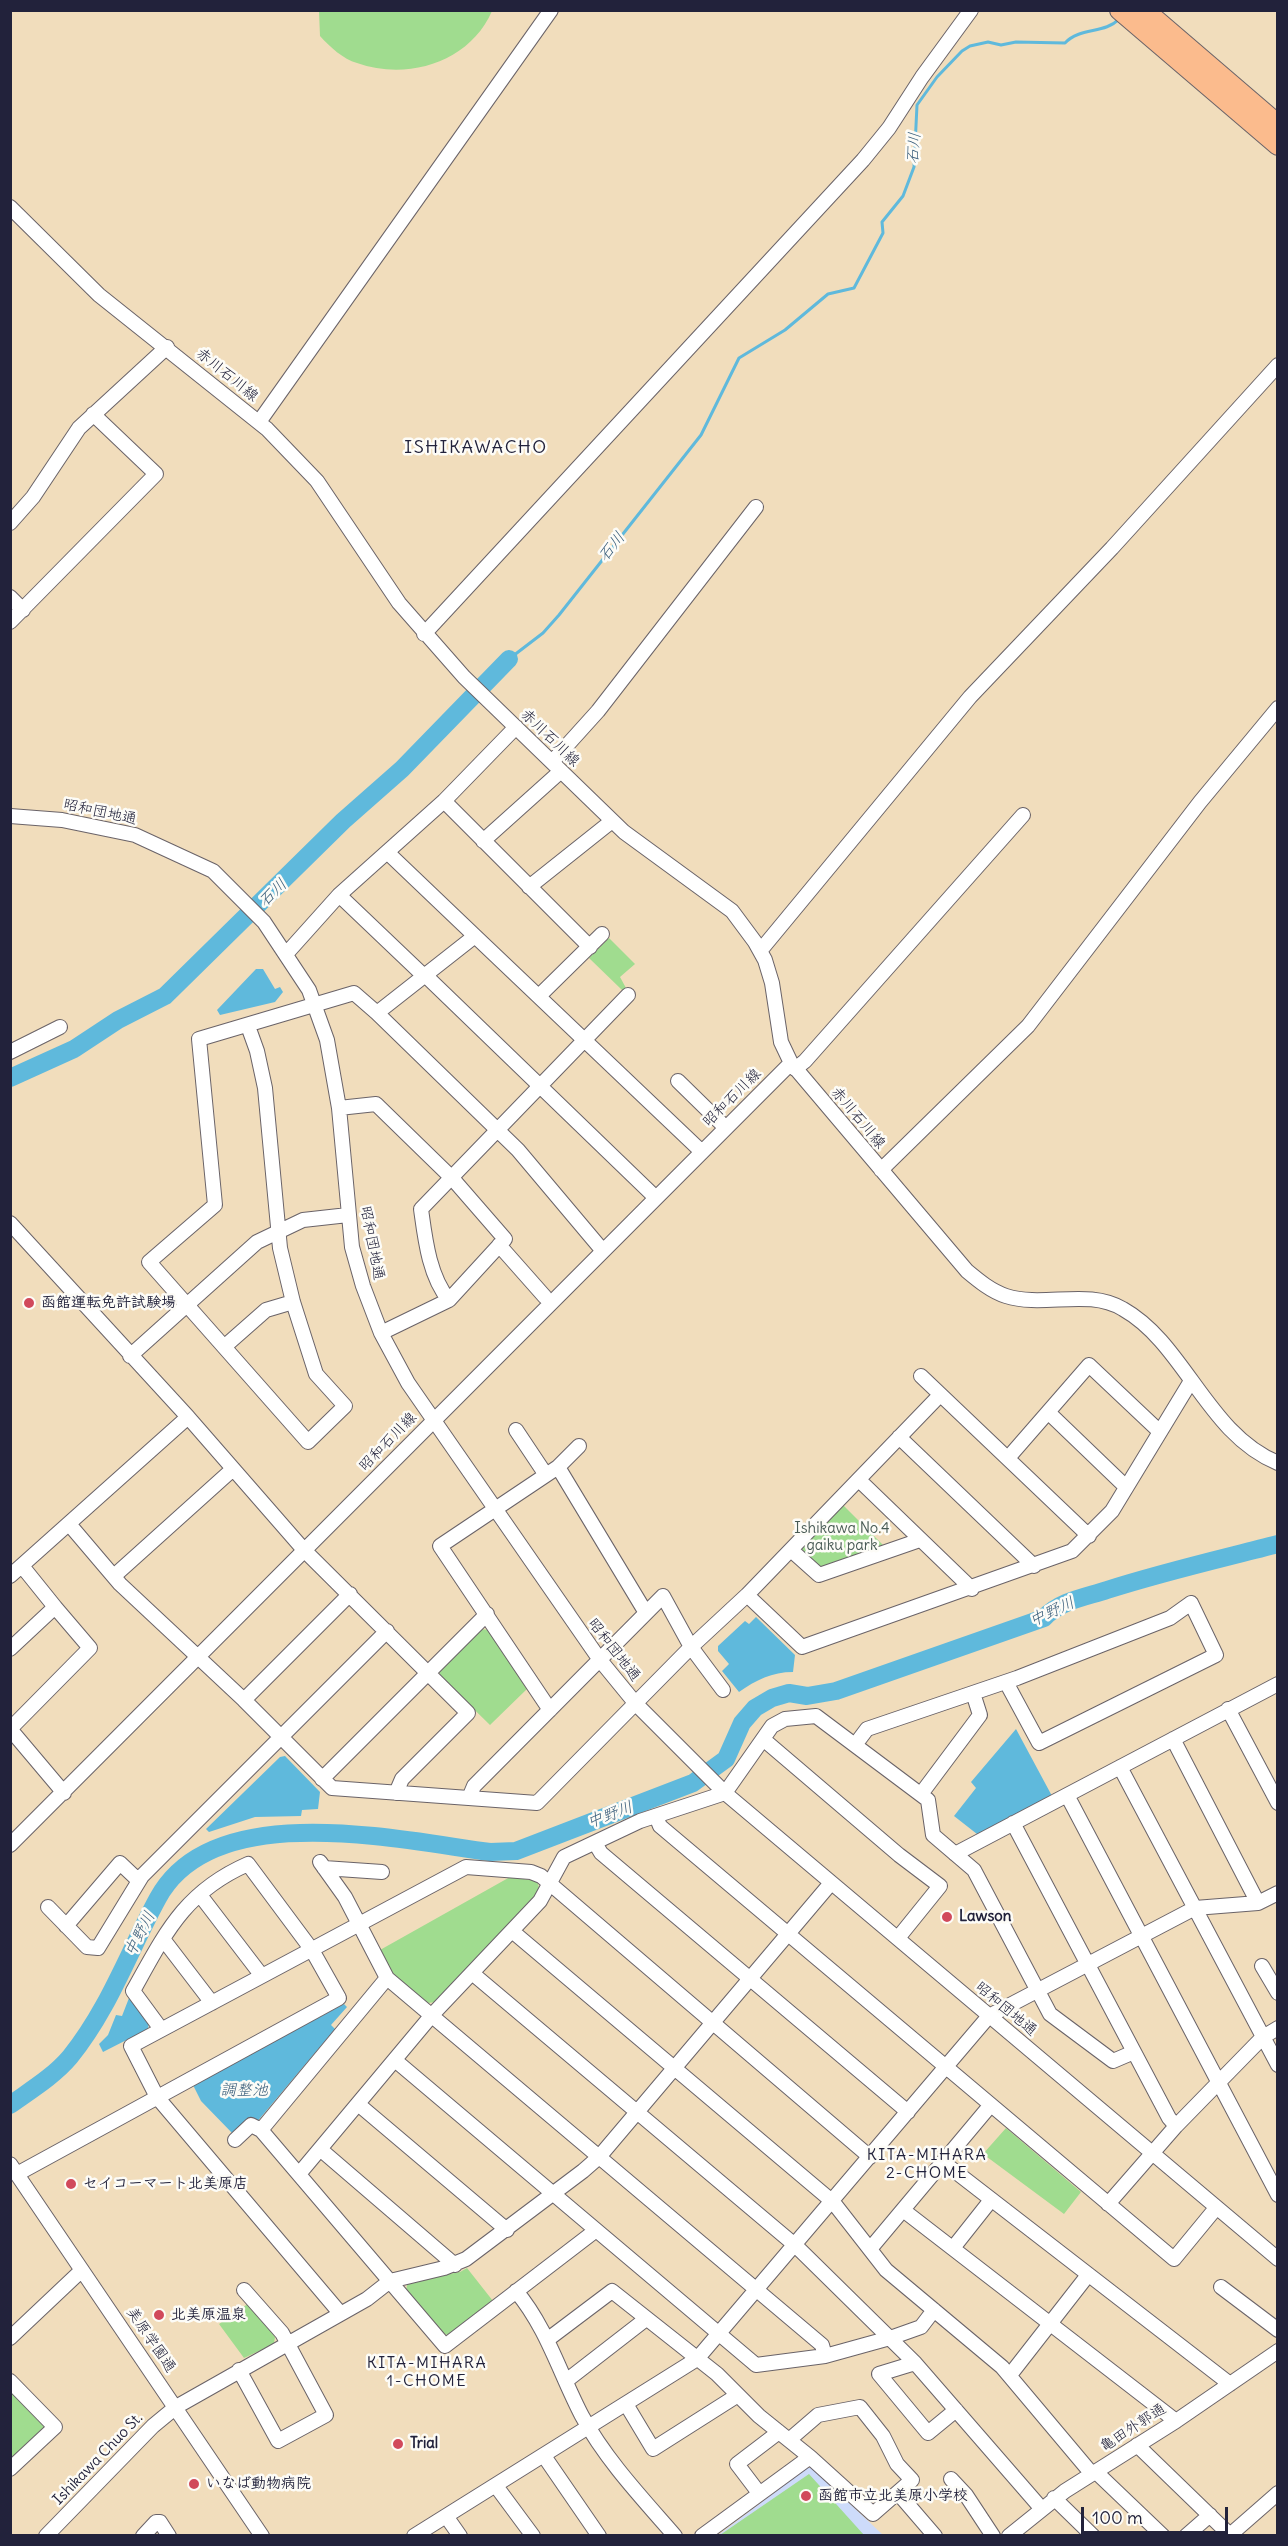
<!DOCTYPE html>
<meta charset="utf-8">
<style>
body{margin:0}
#map{position:relative;width:1288px;height:2546px;overflow:hidden;background:#f1ddbc;font-family:Delius,sans-serif}
canvas{display:block}
.frame{position:absolute;inset:0;border:12px solid #22223b;pointer-events:none}
.scale{position:absolute;left:1081px;top:2507px;width:147px;height:27px;box-sizing:border-box;border:3px solid #22223b;border-top:0;padding-left:8px;font-size:18px;line-height:21px;white-space:nowrap;color:#22223b;-webkit-text-stroke:4px #fdfcf7;paint-order:stroke}
</style>
<div id="map">
<canvas width="1288" height="2546"></canvas>
<div class="frame"></div>
<div class="scale">100 m</div>
</div>
<script>
const c = document.querySelector('canvas').getContext('2d');
c.lineJoin = 'round';
function fill(path, color) {
  c.fillStyle = color;
  c.fill(path, 'evenodd');
}
function strokePath(path, color, width, dash) {
  c.strokeStyle = color;
  c.lineWidth = width;
  c.lineCap = dash ? 'butt' : 'round';
  c.setLineDash(dash || []);
  c.stroke(path);
}
function label(font, color, halo, rows, align = 'center') {
  c.font = font + ' Delius,"Klee One",sans-serif';
  c.lineWidth = 5;
  c.setLineDash([]);
  c.textBaseline = 'middle';
  c.strokeStyle = halo;
  c.fillStyle = color;
  for (const [text, x, y, turn = 0] of rows) {
    c.save();
    c.translate(x, y);
    c.rotate((+turn || 0) * Math.PI / 180);
    c.textAlign = isNaN(turn) ? turn : align;
    if (halo) c.strokeText(text, 0, 0);
    c.fillText(text, 0, 0);
    c.restore();
  }
}
const built = new Path2D(`
 M807 2468H812L883 2535 717 2536Z`);
const green = new Path2D(`
 M319 11V10L492 11C470 62 408 81 357 63 343 59 330 47 320 36Z
 M609 938 635 964 620 977 626 988 622 990 589 958Z
 M842 1504 885 1547 823 1568H817L802 1554 801 1548Z
 M481 1629 489 1630 527 1689 490 1725 440 1676 439 1670Z
 M510 1877 537 1881 540 1891 436 2002 428 2003 395 1977 380 1950Z
 M1006 2128 1081 2192 1064 2214 983 2154Z
 M467 2268 493 2301 449 2335 443 2334 406 2290 408 2281 460 2272Z
 M249 2303 275 2337 274 2344 244 2358 219 2324Z
 M11 2390 44 2424V2428L11 2460Z
 M809 2474 864 2535H720Z`);
const water = new Path2D(`
 M256 969H263L275 989 280 987 283 992 275 1002 220 1015 217 1010Z
 M756 1617 795 1655 793 1672C772 1672 756 1680 739 1692L722 1671 729 1664 718 1651V1646L745 1621 749 1624Z
 M1016 1729 1052 1796 977 1834 954 1816 976 1788 971 1782Z
 M285 1756 320 1792 318 1809 302 1810 301 1816 255 1817 209 1832 206 1829 280 1757Z
 M129 1998 149 2023 148 2029 103 2052 99 2044 108 2035 116 2015 122 2016Z
 M344 2004 347 2007 331 2025 335 2029 256 2123 234 2135 201 2101 193 2085Z`);
const stream = new Path2D(`
 M509 659 543 633 559 615 701 435 739 358 785 330 828 294 854 288 883 233 882 222 903 196 914 167 917 105 937 77 962 51 970 46 988 42 1001 45 1016 42 1065 43C1080 27 1105 34 1119 19`);
const river = new Path2D(`
 M10 1078 74 1049 118 1020 165 996 343 821 402 769 509 659
 M10 2105C31 2090 54 2076 70 2057 109 2009 129 1951 158 1898 213 1797 399 1840 490 1852L516 1851 693 1783 726 1759 742 1723 755 1708 772 1698 789 1693 807 1696 836 1691 1044 1618C1059 1601 1086 1597 1107 1590 1163 1572 1220 1559 1278 1544`);
const minor = new Path2D(`
 M10 207 99 295 267 429 317 481 399 603 464 677 624 832 732 911 755 942 765 960 772 983 781 1042 791 1063 967 1271C979 1281 991 1291 1006 1296 1044 1308 1088 1288 1123 1309 1185 1344 1207 1434 1278 1463
 M259 422 551 10
 M10 523 33 497 79 428 167 347
 M10 597 23 610
 M10 622 156 474 93 414
 M424 634 863 160 889 128 922 77 971 10
 M552 762 598 711 756 507
 M444 801 590 947
 M10 816 62 820 135 835 213 871 264 922 309 990 327 1040 339 1108 352 1247 363 1286 381 1333 408 1383 600 1660 636 1704 725 1793 1278 2259
 M483 841 561 771
 M387 852 475 936
 M529 887 612 821
 M339 895 424 976
 M760 951 970 697 1112 548 1278 365
 M287 953 339 895 444 801 516 727
 M425 975 655 1197
 M539 996 602 934
 M248 1026 257 1051 265 1088 280 1248 293 1302 316 1374 345 1406 308 1442 149 1262 215 1205 199 1039 354 993 377 1013
 M10 1052 60 1027
 M795 1069 805 1061 1023 815
 M678 1081 726 1128
 M339 1108 376 1104 452 1178 505 1239 449 1300
 M881 1170 1028 1026 1200 802 1278 708
 M10 1223 188 1417 304 1550 468 1713 402 1779 396 1793
 M499 1245 545 1297
 M603 1251 518 1150 377 1013 475 936 702 1152
 M381 1333 449 1300C429 1276 425 1238 421 1209L628 995
 M224 1347 266 1310 293 1302
 M130 1356 257 1242 303 1220 348 1215
 M921 1376 1089 1536
 M1049 1413 1126 1487
 M516 1430 546 1475
 M899 1437 1034 1566
 M1008 1458 1089 1365 1160 1432
 M558 1467 646 1613
 M859 1480 972 1589
 M69 1524 120 1584 244 1700 332 1788 537 1803 691 1647 663 1596 474 1786 469 1798
 M791 1550 819 1575 920 1540
 M10 1576 188 1417
 M114 1576 233 1469
 M747 1595 802 1647 1072 1551 1112 1511 1191 1381
 M10 1649 55 1607 22 1566
 M723 1690 691 1647 747 1595 940 1395
 M244 1700 350 1594
 M1228 1709 1278 1803
 M550 1710 440 1546 558 1467 579 1446
 M11 1728 90 1648 55 1607
 M10 1729 64 1793
 M763 1739 899 1855 940 1886 898 1938
 M1173 1739 1258 1903
 M855 1745 867 1729 1017 1678 1170 1618 1191 1603 1216 1655 1039 1743 1006 1682
 M1120 1767 1278 2065
 M322 1779 487 1614
 M921 1794 980 1715 973 1693
 M1067 1795 1278 2195
 M656 1816 660 1826 1174 2259 1216 2208
 M1013 1823 1169 2118 1176 2126
 M595 1843 601 1853 908 2112
 M10 1845 791 1063
 M955 1854 1278 1684
 M320 1862 345 1897 387 1978 822 2345 825 2356
 M324 1868 382 1872
 M200 1895 262 1976
 M48 1907 87 1947 98 1948 142 1876 387 1631
 M66 1926 120 1863 139 1881
 M512 1931 833 2202 886 2270 1002 2367 1092 2474
 M163 1939 212 2003
 M1262 1966 1278 1993
 M472 1973 796 2246 915 2363 1041 2508
 M387 1978 261 2130 445 2346 595 2231
 M396 2061 756 2365 825 2356 890 2338 921 2327 934 2310
 M358 2104 507 2230
 M235 2140 251 2125 261 2130
 M320 2149 455 2265
 M943 2162 1230 2384
 M10 2164 262 2536
 M17 2174 339 1998 312 1950 248 1864C184 1892 165 1934 133 1991L161 2029
 M299 2174 432 2015 540 1901 564 1857 640 1821 725 1793 772 1726 785 1719 816 1716 928 1800 933 1835 974 1870 1050 2014 1113 2061 1134 2052
 M1108 2204 1176 2126 1263 2037 1278 2028
 M903 2210 1176 2421
 M953 2248 991 2200
 M870 2249 989 2107
 M1221 2287 1278 2330
 M516 2291C547 2328 560 2374 582 2416 606 2460 642 2498 675 2536
 M340 2313 157 2097 131 2046 466 1867 531 1872 541 1876 870 2157
 M10 2338 82 2270
 M547 2340 612 2291 717 2374 759 2416 810 2457 702 2536
 M915 2363 879 2374 928 2433 956 2410
 M239 2370 278 2441 326 2415 282 2333 244 2290
 M1010 2375 1088 2275
 M10 2381 55 2427 10 2469
 M566 2381 646 2319
 M626 2404 653 2449 738 2395
 M789 2440 818 2415 860 2407 883 2436 897 2464 912 2480 873 2514 810 2457
 M1137 2445 1231 2536
 M544 2456 599 2536
 M1096 2472 1163 2536
 M951 2479 966 2495 993 2536
 M496 2486 533 2536
 M759 2493 737 2464 779 2432
 M898 2493 935 2536
 M1054 2498 1093 2536
 M446 2516 460 2536
 M1230 2535 1278 2493
 M46 2536 153 2426 176 2407 367 2299 390 2281 444 2268 466 2259 583 2171 599 2157 831 1883
 M143 2536 156 2522H160L169 2536
 M414 2536 697 2359 989 2016 1195 1908 1258 1903 1278 1893
 M1009 2536 1065 2491 1176 2421 1278 2351
 M1186 2536 1210 2515`);
const highway = new Path2D(`
 M1120 10 1278 145
 M1144 10 1278 125`);
const markers = [
 [29,1303,6,"#d1495b"],
 [947,1917,6,"#d1495b"],
 [71,2184,6,"#d1495b"],
 [159,2315,6,"#d1495b"],
 [398,2444,6,"#d1495b"],
 [194,2484,6,"#d1495b"],
 [806,2496,6,"#d1495b"]
];
const streetNames = [
 ["赤川石川線",227,375,39],
 ["赤川石川線",550,738,44],
 ["昭和団地通",100,812,12],
 ["昭和石川線",732,1098,-45],
 ["赤川石川線",858,1118,50],
 ["昭和団地通",372,1243,79],
 ["昭和石川線",388,1442,-46],
 ["昭和団地通",614,1650,52],
 ["昭和団地通",1006,2009,40],
 ["美原学園通",151,2340,56],
 ["亀田外郭通",1133,2428,-33],
 ["Ishikawa Chuo St.",98,2459,-46]
];
const poiNames = [
 ["函館運転免許試験場",41,1303],
 ["Lawson",959,1917],
 ["セイコーマート北美原店",83,2184],
 ["北美原温泉",171,2315],
 ["Trial",410,2444],
 ["いなば動物病院",206,2484],
 ["函館市立北美原小学校",818,2496]
];
const parkNames = [
 ["Ishikawa No.4",842,1529],
 ["gaiku park",842,1546]
];
const waterNames = [
 ["石川",914,148,-85],
 ["石川",612,547,-51],
 ["石川",273,893,-44],
 ["中野川",1052,1612,-25],
 ["中野川",610,1815,-21],
 ["中野川",140,1934,-63],
 ["調整池",244,2090]
];
const neighbourhoodNames = [
 ["KITA-MIHARA",927,2155],
 ["2-CHOME",927,2173],
 ["KITA-MIHARA",427,2363],
 ["1-CHOME",427,2381]
];
const quarterNames = [
 ["ISHIKAWACHO",476,448]
];
fill(built, '#cddbfa');
fill(green, '#a0dc8f');
fill(water, '#5fb9dc');
strokePath(stream, '#5fb9dc', 3);
strokePath(river, '#5fb9dc', 18);
strokePath(minor, '#6a6368', 16);
strokePath(highway, '#6a6368', 22);
strokePath(minor, '#fff', 14);
strokePath(highway, '#fbbb8d', 20);
for (const [x, y, r, color] of markers) {
  const dot = new Path2D();
  dot.arc(x, y, r, 0, 2 * Math.PI);
  c.fillStyle = color;
  c.fill(dot);
  strokePath(dot, '#fdfcf7', 2);
}
label('15px', '#22223b', '#fdfcf7', streetNames);
label('bold 15px', '#22223b', '#fdfcf7', poiNames, 'left');
label('15px', '#485a54', '#fdfcf7', parkNames);
label('italic 16px', '#3a5e7b', '#fdfcf7', waterNames);
c.letterSpacing = '1.5px';
label('16px', '#22223b', '#fdfcf7', neighbourhoodNames);
c.letterSpacing = '0px';
c.letterSpacing = '1.5px';
label('18px', '#22223b', '#fdfcf7', quarterNames);
c.letterSpacing = '0px';
</script>
